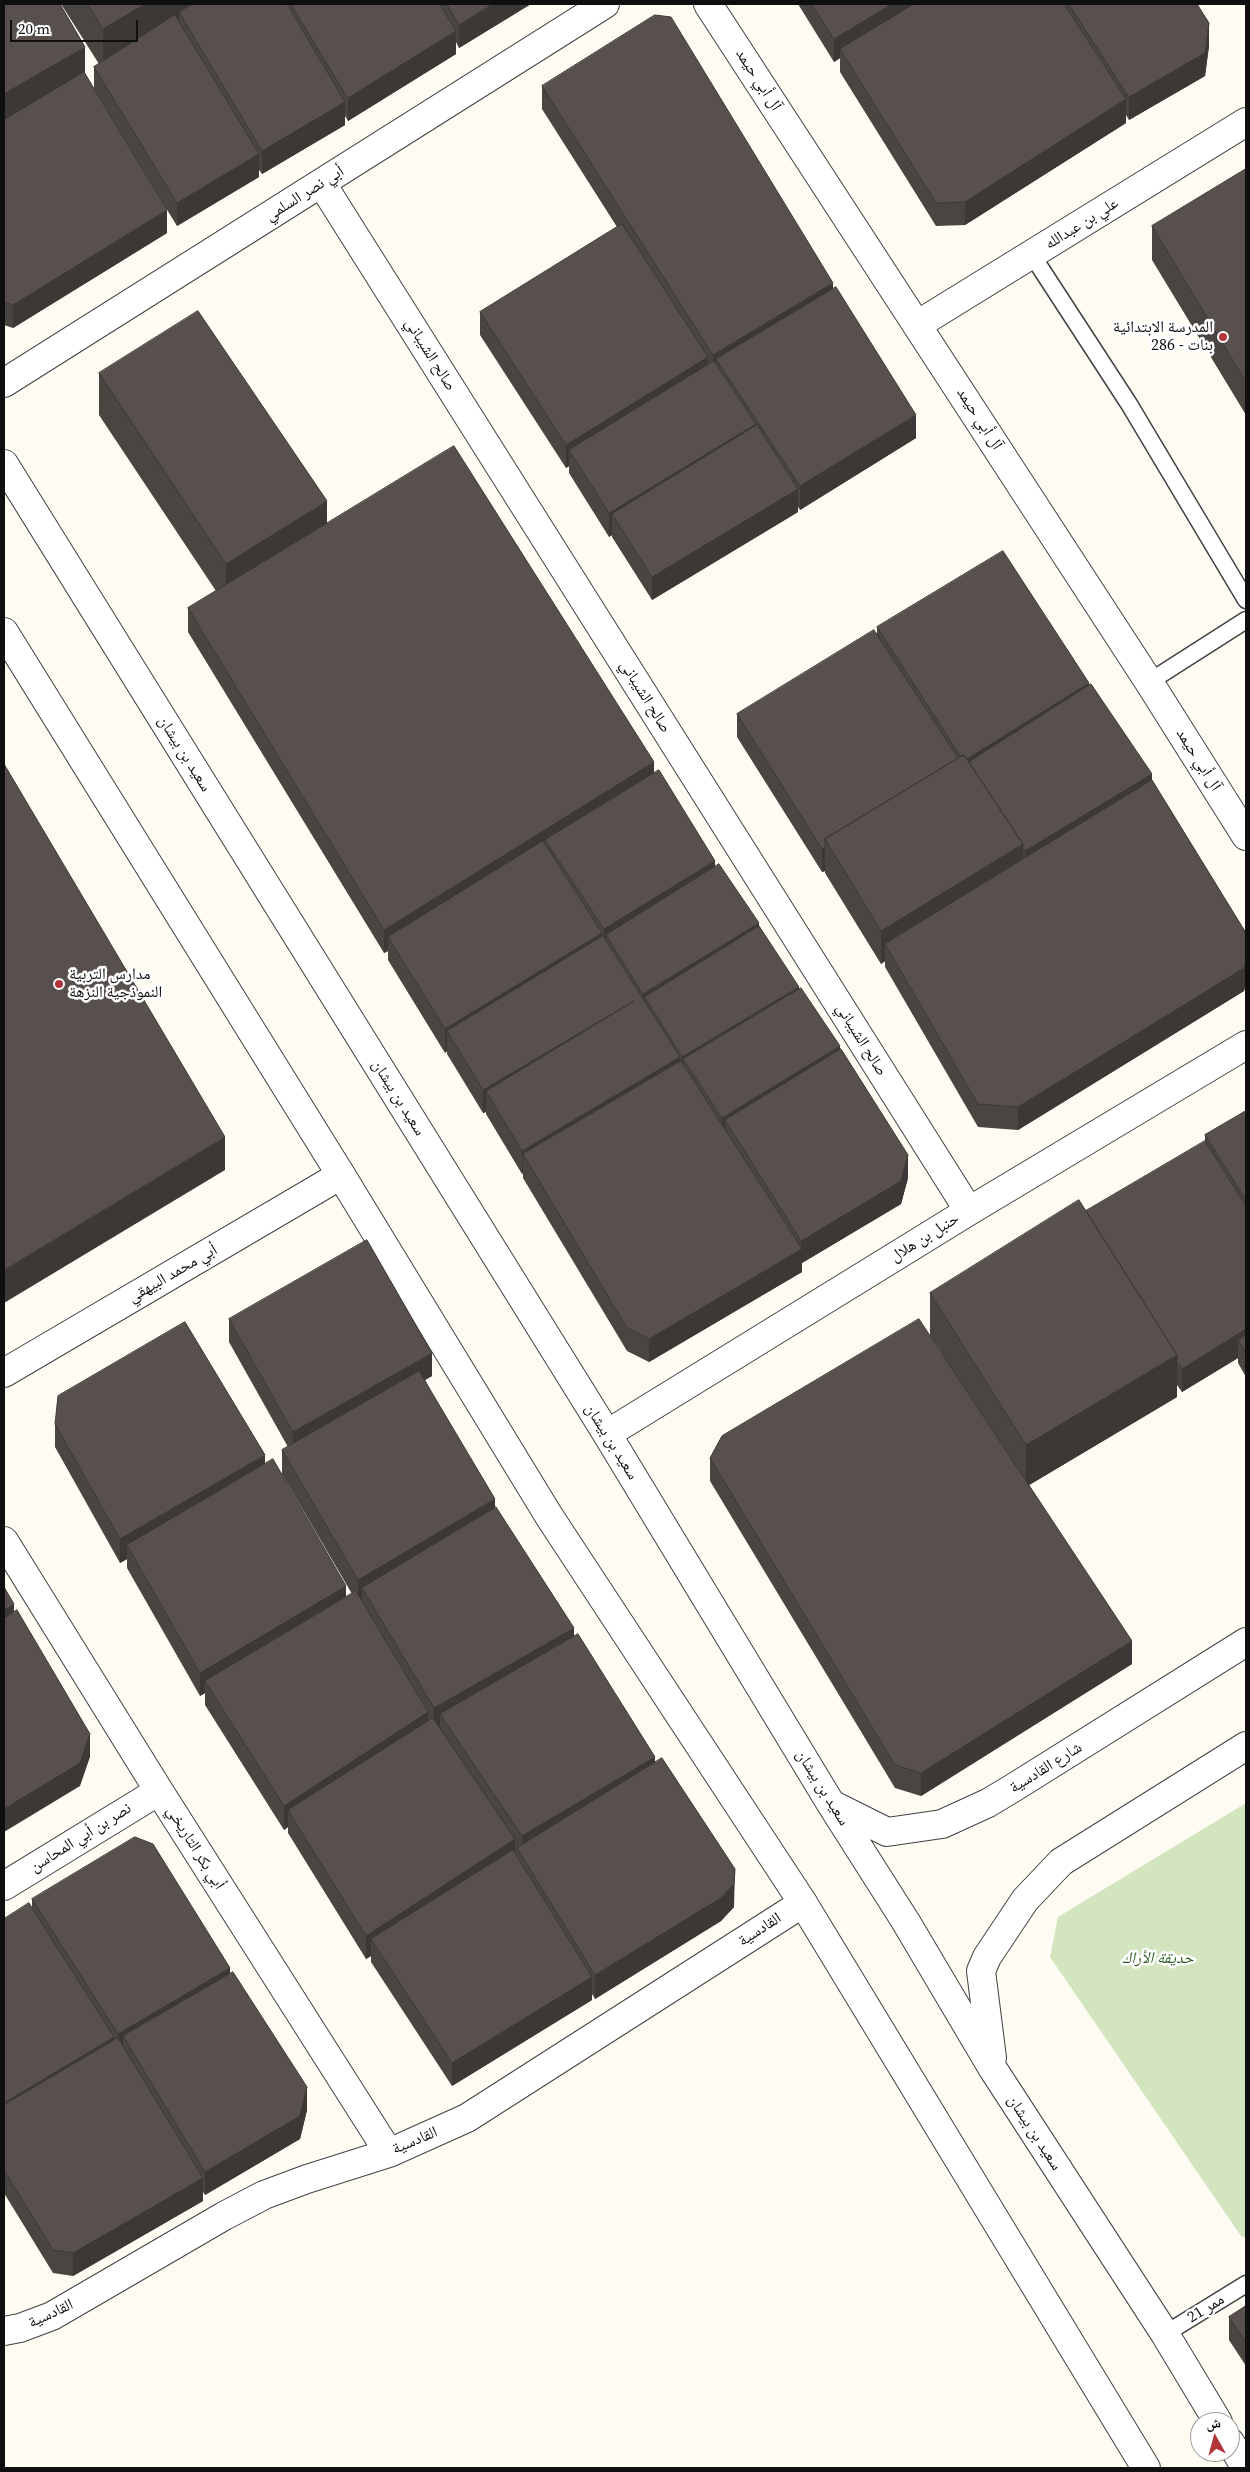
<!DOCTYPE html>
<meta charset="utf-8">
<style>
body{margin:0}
#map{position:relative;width:1250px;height:2472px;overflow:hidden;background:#fefbf3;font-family:"Source Serif 4","Noto Naskh Arabic",serif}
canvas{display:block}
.frame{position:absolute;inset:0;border:5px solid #0f0f0f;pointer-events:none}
.north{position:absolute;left:1190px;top:2412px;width:50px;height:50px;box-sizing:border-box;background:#fff;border:1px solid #9f9f9f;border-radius:50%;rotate:353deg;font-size:14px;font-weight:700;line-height:20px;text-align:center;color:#0f0f0f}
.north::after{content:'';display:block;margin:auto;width:18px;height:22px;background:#b2353b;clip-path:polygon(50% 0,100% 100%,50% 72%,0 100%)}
.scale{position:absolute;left:10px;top:20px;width:128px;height:22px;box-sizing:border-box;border:2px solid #0f0f0f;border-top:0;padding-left:6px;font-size:15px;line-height:18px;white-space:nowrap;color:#0f0f0f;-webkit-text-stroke:4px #fff;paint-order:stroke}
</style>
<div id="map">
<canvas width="1250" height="2472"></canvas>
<div class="frame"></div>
<div class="north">ش</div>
<div class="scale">20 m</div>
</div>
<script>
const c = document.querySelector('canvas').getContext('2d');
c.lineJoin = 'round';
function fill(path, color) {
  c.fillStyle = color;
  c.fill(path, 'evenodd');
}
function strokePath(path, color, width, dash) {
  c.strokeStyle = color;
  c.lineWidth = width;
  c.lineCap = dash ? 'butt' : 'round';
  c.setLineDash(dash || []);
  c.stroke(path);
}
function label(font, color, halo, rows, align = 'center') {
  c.font = font + ' "Source Serif 4","Noto Naskh Arabic",serif';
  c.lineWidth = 5;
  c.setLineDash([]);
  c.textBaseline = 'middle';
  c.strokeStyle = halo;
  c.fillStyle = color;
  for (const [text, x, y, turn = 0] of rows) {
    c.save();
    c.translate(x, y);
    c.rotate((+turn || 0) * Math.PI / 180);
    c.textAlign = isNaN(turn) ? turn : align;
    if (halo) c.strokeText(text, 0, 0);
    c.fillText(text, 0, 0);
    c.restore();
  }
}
const green = new Path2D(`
 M1246 1803V2238L1241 2236 1050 1957 1058 1917Z`);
const service = new Path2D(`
 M1032 255 1129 404 1246 600
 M1149 682 1246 620
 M1165 2334 1246 2284`);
const minor = new Path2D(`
 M708 4 1149 682 1246 836
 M322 184 969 1211
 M917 325 1246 122
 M4 383 605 4
 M4 1373 341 1175
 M607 1434 969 1211 1246 1045
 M4 1541 159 1791 389 2153
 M4 1886 159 1791
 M4 2331 20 2328 52 2316 224 2216 264 2195 307 2179 389 2153 467 2118 803 1903`);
const tertiary = new Path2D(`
 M4 464 607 1434 831 1804 906 1922 993 2069 1165 2334 1218 2422
 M4 632 341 1175 549 1516 803 1903 1146 2468
 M831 1804 887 1832 942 1824 988 1803 1013 1788 1246 1642
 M992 2058 981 1971 987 1957 1025 1900 1061 1862 1246 1746
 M1230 2442 1246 2468`);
const wall = new Path2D(`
 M4 4 85 73 94 89V67L99 64 61 4H531L459 48 456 42V54L348 121 345 116V125L262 174 259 170V177L177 226 142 169 167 233 13 328 4 325Z
 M798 4H1197L1209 46 1205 76 1129 120 1126 115V123L965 225 936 226 840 72V58L834 62Z
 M542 86 833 289 916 438 800 510 798 507V512L652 600 612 537V535L609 537 569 473V466L566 468 480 335V312L617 227 542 109Z
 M1246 169V415L1152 260V226Z
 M99 373 327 524 654 773 715 867 759 926 799 990 840 1050 908 1178 901 1204 802 1263V1272L649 1362 627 1351 523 1178V1173L522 1174 486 1114V1112L483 1113 447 1054V1051L445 1053 388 960V951L384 953 188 632V608L216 591 99 415Z
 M877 627 1089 686 1152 781 1246 933V984L1244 991 1018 1130 978 1127 885 967V961L881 964 825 873V871L822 872 737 737V714L877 633Z
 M1246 1111V1377L1238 1363V1358L1182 1392 1177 1385V1397L1029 1485 1132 1664 921 1796 895 1788 710 1481V1458L942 1353 930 1336V1293L1086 1211 1205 1142V1135Z
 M229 1319 432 1376 425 1380 495 1508 574 1637 655 1762 734 1907 721 1921 595 1999 592 1994V2000L452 2086 371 1962V1956L366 1959 288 1833V1827L284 1830 205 1705V1693L200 1696 127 1568V1559L120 1563 55 1447V1424L265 1464 346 1597 352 1594 282 1474V1450L288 1447 229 1342Z
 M32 1899 230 1973 307 2110 300 2139 205 2195 203 2192V2201L73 2276 53 2273 4 2193V1919L32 1908Z
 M1246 2306V2366L1229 2340V2317Z`);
const shadedWall = new Path2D(`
 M145 4H216L179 12V26L103 71V29Z
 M493 4H531L459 48V25Z
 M892 4H931L840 49V58L834 62V39Z
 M1209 23V46L1205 76 1129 120V97Z
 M456 31V54L348 121V98Z
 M85 47V89L4 136V94Z
 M1126 99V123L965 225V202Z
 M345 102V125L262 174V151Z
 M259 154V177L177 226V203Z
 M167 210V233L13 328V305Z
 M833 283V306L716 359V376L713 378V355Z
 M708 357V380L569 450V466L566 468V445Z
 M916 415V438L800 510V486Z
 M756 424V447L612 514V535L609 537V513Z
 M798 489V512L652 600V577Z
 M327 501V543L226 606V564Z
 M1089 683V706L977 776 964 761Z
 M654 762V785L545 840V853L388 937V951L384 953V930Z
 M1152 774V798L1025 874V851Z
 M1023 844V878L885 944V961L881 964V931Z
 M825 847V871L822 872V849Z
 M715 861V884L606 935V951L604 953V929Z
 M759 923V946L645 997V1016L643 1017V994Z
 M602 933V956L447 1031V1051L445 1053V1029Z
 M1246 961V984L1244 991 1018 1130V1107Z
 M799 987V1010L683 1059V1080H682V1057Z
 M634 1001 486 1091V1112L483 1113V1090Z
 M840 1046V1069L725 1120V1140L722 1142V1118Z
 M680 1057V1080L523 1154V1173L522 1174V1151Z
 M225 1137V1170L4 1303V1270Z
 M908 1155V1178L901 1204 802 1263V1272L649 1362V1339L801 1250V1241Z
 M1246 1329V1353L1238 1340V1358L1182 1392V1369Z
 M432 1353V1376L293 1455V1432Z
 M1177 1355V1397L1026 1487V1445Z
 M265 1455V1478L127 1545V1559L120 1563V1539Z
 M495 1499V1522L362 1588V1601L358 1603V1580Z
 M346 1586V1610L205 1681V1693L200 1696V1673Z
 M14 1604V1627L4 1634V1610Z
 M574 1628V1651L440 1714V1728L434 1731V1708Z
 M1132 1641V1664L921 1796V1773Z
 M428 1712V1736L288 1810V1827L284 1830V1806Z
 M90 1734V1757L80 1786 4 1832V1809Z
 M655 1757V1780L522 1856V1836Z
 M515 1839V1862L371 1939V1956L366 1959V1936Z
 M735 1869 734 1907 721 1921 595 1999V1975Z
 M230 1968V1992L123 2036V2054L118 2057V2034Z
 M592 1977V2000L452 2086V2063Z
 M114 2037V2060L4 2126V2103Z
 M307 2087V2110L300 2139 205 2195V2172Z
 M203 2178V2201L73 2276V2253Z`);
const building = new Path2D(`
 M4 4H60L85 47 4 94Z
 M88 4H145L103 29Z
 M193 4H287L345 102 262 151 179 12Z
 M291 4H440L456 31 348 98Z
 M447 4H493L459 25Z
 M812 4H892L834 39Z
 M914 4H1064L1126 99 965 202 936 203 840 49Z
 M1069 4H1197L1209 23 1205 53 1129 97Z
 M175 15 259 154 177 203 94 67Z
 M655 15 671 17 833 283 713 355 542 86Z
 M84 72 167 210 13 305 4 302V120Z
 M1246 169V382L1152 226Z
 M622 224 708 357 566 445 480 312Z
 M836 287 916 415 800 486 716 359Z
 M198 311 327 501 226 564 99 373Z
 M714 361 756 424 609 513 569 450Z
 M757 425 798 489 652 577 612 514Z
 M454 446 654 762 384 930 188 608Z
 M1003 551 1089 683 967 759 964 755 961 757 877 627Z
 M874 630 958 758 825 839V847L822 849 737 714Z
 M1091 684 1152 774 1025 851 1023 848V844L969 762Z
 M964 755 1023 844 881 931 825 839Z
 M4 764 225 1137 4 1270Z
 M659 770 715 861 604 929 545 840Z
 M1152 780 1246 933V961L1244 968 1018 1107 978 1104 885 944Z
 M543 841 602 933 445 1029 388 937Z
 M719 864 759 923 643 994 606 935Z
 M759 926 799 987 682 1057 645 997Z
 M603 936 680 1057 522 1151 486 1091 634 1001 483 1090 447 1031Z
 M801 988 840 1046 722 1118 683 1059Z
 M841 1049 908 1155 901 1181 801 1241 725 1120Z
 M681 1061 802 1249 649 1339 627 1328 523 1154Z
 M1246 1111V1200L1205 1135Z
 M1205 1141 1246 1206V1329L1182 1369 1177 1362V1355L1086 1211Z
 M1079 1200 1177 1355 1026 1445 930 1293Z
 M367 1240 432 1353 293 1432 229 1319Z
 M919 1319 1132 1641 921 1773 895 1765 710 1458 722 1436Z
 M185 1322 265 1455 120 1539 55 1424 58 1396Z
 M1246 1335V1353L1238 1340Z
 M419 1371 495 1499 358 1580 282 1450Z
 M273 1459 346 1586 200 1673 127 1545Z
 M496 1507 574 1628 434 1708 362 1588Z
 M4 1587 14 1604 4 1610Z
 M356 1591 428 1712 284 1806 205 1681Z
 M17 1610 90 1734 80 1763 4 1809V1619Z
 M578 1634 655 1757 522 1836 440 1714Z
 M433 1718 515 1839 366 1936 288 1810Z
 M662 1758 735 1869 734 1884 721 1898 595 1975 517 1848Z
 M135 1837 153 1844 230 1968 118 2034 32 1899Z
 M513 1850 592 1977 452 2063 371 1939Z
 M29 1903 114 2037 4 2103V1919Z
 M233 1972 307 2087 300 2116 205 2172 123 2036Z
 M118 2038 203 2178 73 2253 53 2250 4 2170V2105Z
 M1246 2306V2343L1229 2317Z`);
const markers = [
 [1223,337,5,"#b2353b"],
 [59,984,5,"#b2353b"]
];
const streetNames = [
 ["آل أبي حيمد",758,80,57],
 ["أبي نصر السلمي",305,194,-32],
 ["علي بن عبدالله",1082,224,-32],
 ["صالح الشيباني",430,355,58],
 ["آل أبي حيمد",979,419,57],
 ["صالح الشيباني",645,697,58],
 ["سعيد بن بيشان",184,754,58],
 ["آل أبي حيمد",1198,760,58],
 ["صالح الشيباني",861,1040,58],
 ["سعيد بن بيشان",398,1098,58],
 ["حنبل بن هلال",925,1238,-32],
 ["أبي محمد البيهقي",173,1274,-30],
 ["سعيد بن بيشان",611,1442,58],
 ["شارع القادسية",1046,1768,-32],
 ["سعيد بن بيشان",822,1788,58],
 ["نصر بن أبي المحاسن",81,1838,-32],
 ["أبي بكر التاريخي",195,1848,58],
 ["القادسية",760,1930,-33],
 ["سعيد بن بيشان",1034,2133,57],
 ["القادسية",415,2141,-23],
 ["ممر 21",1206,2309,-32],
 ["القادسية",51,2314,-25]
];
const poiNames = [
 ["المدرسة الابتدائية",1213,328],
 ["286 - بنات",1213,346],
 ["مدارس التربية",69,975,"left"],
 ["النموذجية النزهة",69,993,"left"]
];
const parkNames = [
 ["حديقة الأراك",1158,1959]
];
fill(green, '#d3e5bf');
strokePath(service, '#424242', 19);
strokePath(minor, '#424242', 30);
strokePath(tertiary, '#424242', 30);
strokePath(service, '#fff', 16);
strokePath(minor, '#fff', 28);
strokePath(tertiary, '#fff', 28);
fill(wall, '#4b4542');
fill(shadedWall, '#3d3836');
fill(building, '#57504d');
strokePath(building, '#3d3836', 1);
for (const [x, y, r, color] of markers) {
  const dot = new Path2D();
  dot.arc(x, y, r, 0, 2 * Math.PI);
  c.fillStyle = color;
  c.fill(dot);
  strokePath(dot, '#fff', 2);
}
label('16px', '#0f0f0f', '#fff', streetNames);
label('16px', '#0f0f0f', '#fff', poiNames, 'right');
label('italic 16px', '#326125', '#fff', parkNames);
</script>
